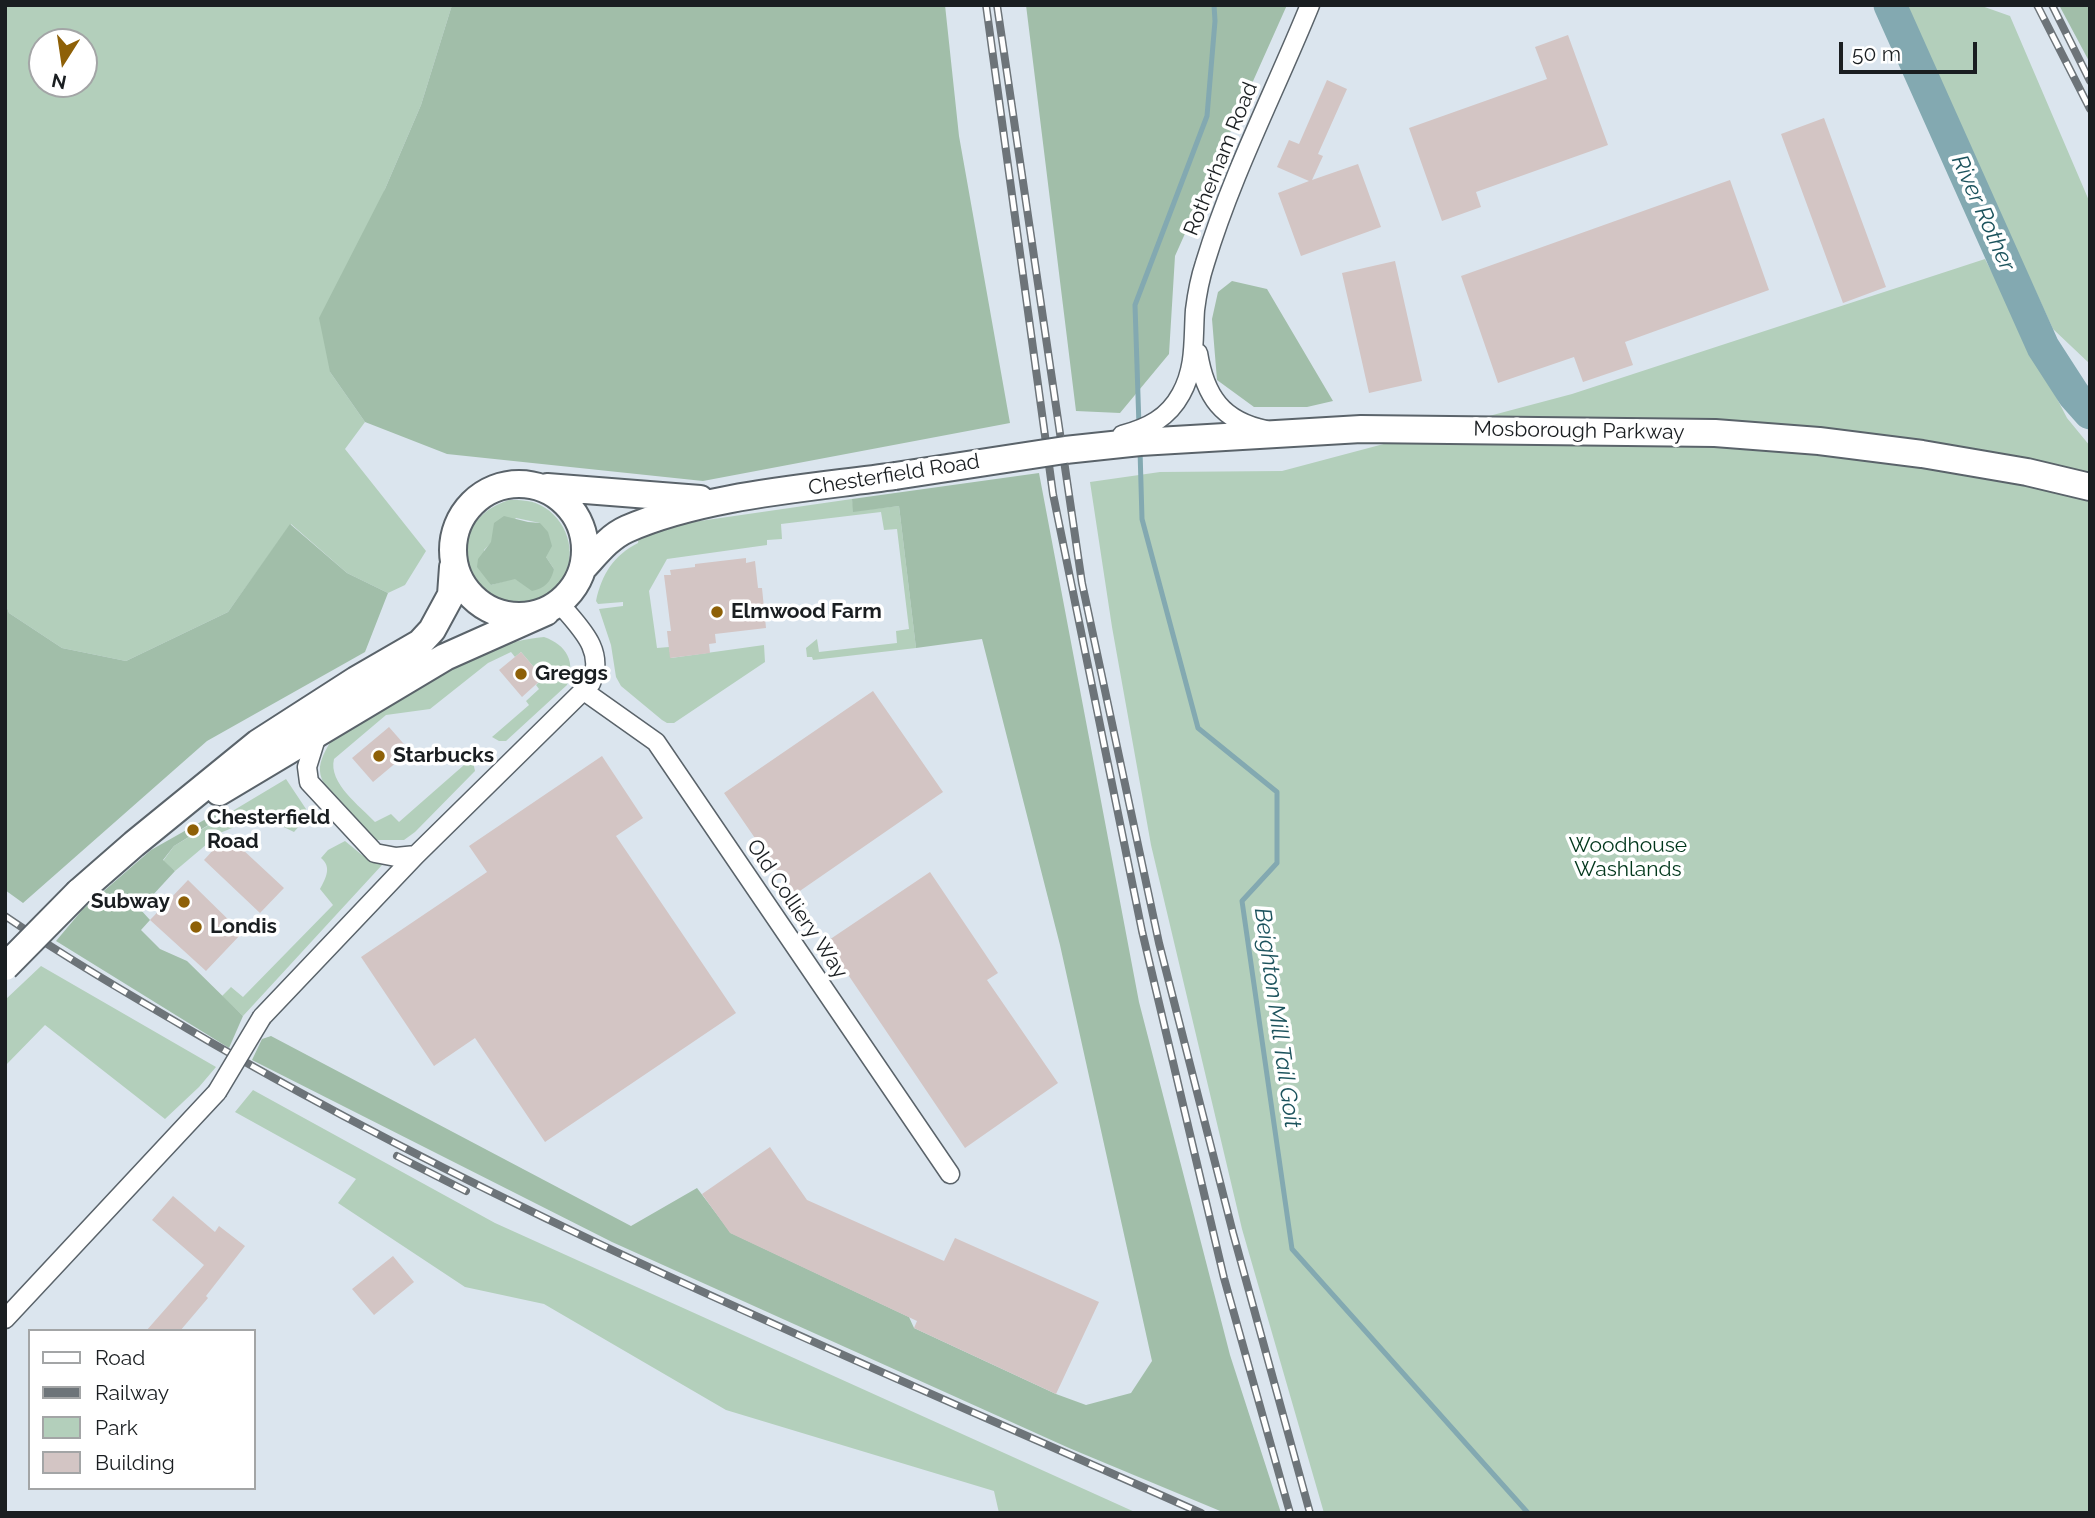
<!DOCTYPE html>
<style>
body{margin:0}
#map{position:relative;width:2095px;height:1518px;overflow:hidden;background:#dbe5ee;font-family:Raleway,sans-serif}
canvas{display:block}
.frame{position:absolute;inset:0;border:7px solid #1a1e21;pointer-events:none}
.legend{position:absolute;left:28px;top:1329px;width:228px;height:161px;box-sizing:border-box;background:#fff;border:2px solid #a3a5a6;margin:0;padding:9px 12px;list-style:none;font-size:21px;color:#1a1e21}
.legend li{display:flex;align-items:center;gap:14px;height:35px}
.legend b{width:35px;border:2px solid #a3a5a6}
.north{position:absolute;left:28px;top:28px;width:70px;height:70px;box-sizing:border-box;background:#fff;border:2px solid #a3a5a6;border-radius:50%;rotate:192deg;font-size:19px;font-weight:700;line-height:28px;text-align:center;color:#1a1e21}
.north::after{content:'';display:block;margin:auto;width:24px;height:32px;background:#8e6007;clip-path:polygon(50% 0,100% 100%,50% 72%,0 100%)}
.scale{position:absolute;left:1839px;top:42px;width:138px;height:32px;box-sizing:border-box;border:4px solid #1a1e21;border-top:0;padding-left:9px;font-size:21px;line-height:24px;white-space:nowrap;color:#1a1e21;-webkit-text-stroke:5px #fff;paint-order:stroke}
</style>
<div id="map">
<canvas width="2095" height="1518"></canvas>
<div class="frame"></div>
<ul class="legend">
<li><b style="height:9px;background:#fff"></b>Road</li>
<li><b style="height:9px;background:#6d7479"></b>Railway</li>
<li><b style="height:19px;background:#b3cfbb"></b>Park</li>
<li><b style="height:19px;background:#d3c5c4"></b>Building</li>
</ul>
<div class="north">N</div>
<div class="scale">50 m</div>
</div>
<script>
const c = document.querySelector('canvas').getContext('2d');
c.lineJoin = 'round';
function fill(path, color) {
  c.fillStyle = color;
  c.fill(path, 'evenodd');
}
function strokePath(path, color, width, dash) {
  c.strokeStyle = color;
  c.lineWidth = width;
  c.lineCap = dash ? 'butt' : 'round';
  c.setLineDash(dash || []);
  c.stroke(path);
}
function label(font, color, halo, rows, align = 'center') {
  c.font = font + ' Raleway,sans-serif';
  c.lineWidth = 7;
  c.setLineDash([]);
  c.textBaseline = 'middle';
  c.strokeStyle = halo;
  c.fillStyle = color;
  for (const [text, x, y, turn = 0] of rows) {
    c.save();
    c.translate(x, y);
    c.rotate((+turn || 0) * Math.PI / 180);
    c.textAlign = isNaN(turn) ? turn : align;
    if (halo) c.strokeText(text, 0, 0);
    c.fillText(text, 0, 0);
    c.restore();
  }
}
const green = new Path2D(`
 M5 5H452L421 105 385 189 330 372 365 422 345 449 426 551 405 585 388 593 347 573 291 524 228 612 126 661 62 648 9 613 5 602ZM42 42H84V84H42Z
 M1904 5H1979L2010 16 2090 203V364L2053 329Z
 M1985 259 2067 418 2090 446V1513H1324L1242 1229 1151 845 1112 627 1090 482 1160 472 1282 471 1572 394Z
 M852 499 854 511 899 506 916 648 813 660 812 657H807L806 648 817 639 819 652 897 643 896 631 909 629 897 529 884 530 881 512 781 524 782 539 767 540V545L667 559 649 591 657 648 669 647 671 658 764 645 765 662 674 723H667L662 720 621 686 616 677 611 645 599 609 623 606V602L598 604 596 601C602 574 613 556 638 543L639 535 672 525Z
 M509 500C520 500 530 500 540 505 567 518 578 553 563 578 555 591 542 599 528 602 464 617 436 523 509 500ZM516 518 540 523 546 557 554 569 527 586 515 578 491 585 484 550Z
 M544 637C567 645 576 662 567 685L506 741H499L492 737 529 705 526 701 539 689 536 685 543 678 521 652 515 657 511 652 488 663 430 709 386 715 334 759C328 783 360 806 375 822L391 814 399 822 472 758 475 771 415 832 404 840H376C361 827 320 790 320 771 319 760 327 748 332 739 394 701 471 643 544 637Z
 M286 779 308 812 307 817 294 832 261 816 220 833 175 871 163 861 174 846Z
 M345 841 362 855 382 865 243 1016 222 996 231 987 243 997 333 905 320 889C326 878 332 867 321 858L328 850Z
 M41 966 216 1067 199 1087 165 1119 45 1025 5 1066V1000Z
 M253 1090 495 1223 1137 1513H999L994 1491 726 1410 544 1304 465 1287 338 1203 356 1179 235 1112Z`);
const forest = new Path2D(`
 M452 5H945L959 136 1010 423 703 481 447 454 365 422 330 372 319 318 385 189 421 105Z
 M1026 5H1287L1175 256 1169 354 1120 413 1076 411Z
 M2059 5H2090V63Z
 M1232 281 1267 289 1333 401 1307 407H1254L1217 380 1212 319 1218 292Z
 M1039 473 1139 1002 1230 1355 1281 1513H1225L1069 1448 612 1242 252 1060 262 1039 271 1036 631 1226 697 1188 731 1233 909 1317 914 1328 1056 1394 1086 1405 1131 1393 1152 1361 1060 945 982 639 916 648 899 506 853 512 852 499Z
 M504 516 528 522 540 523 548 532 552 546 546 557 554 569C551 582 545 588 532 591L515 579 491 585 477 567 478 559 491 542 494 523Z
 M290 524 347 573 388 593 365 652 207 741 23 903 5 890V602L9 613 62 648 126 661 228 612Z
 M220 811 223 816 174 846 163 860 175 871 140 909 150 920 141 930 160 949 187 961 243 1016 229 1048 56 941 83 909 151 850Z`);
const stream = new Path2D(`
 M1139 426 1135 305 1207 116 1215 21 1214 5
 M1140 450 1142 519 1198 728 1277 792V863L1242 901 1292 1249 1528 1513`);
const river = new Path2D(`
 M1890 5 2043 347 2074 395 2090 413`);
const building = new Path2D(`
 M1568 35 1608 145 1476 192 1481 207 1442 221 1409 128 1547 79 1535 47Z
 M1327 80 1347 89 1318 154 1323 156 1312 180 1358 164 1381 227 1301 256 1278 193 1309 181 1277 167 1289 140 1299 144Z
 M1824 118 1886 287 1843 303 1781 134Z
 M1730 180 1769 290 1625 342 1633 365 1583 382 1574 357 1498 383 1461 276Z
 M1395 261 1422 381 1369 393 1342 273Z
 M746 558V563L755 561 758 588H762L766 628 715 634 716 643 709 644 710 653 670 658 667 631H671L664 575H671L670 570 695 567V564Z
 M521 652 543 678 522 697 499 670Z
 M873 691 943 792 794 895 724 793Z
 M389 727 410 751 373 782 352 758Z
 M602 756 643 818 616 836 736 1013 545 1142 475 1038 434 1066 361 957 487 872 469 846Z
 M227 835 284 888 260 913 204 860Z
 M930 872 998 973 987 980 1058 1083 965 1148 826 942Z
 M188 880 242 933 206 971 150 920Z
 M770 1147 807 1200 944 1261 955 1238 1099 1302 1056 1394 914 1328 917 1321 730 1233 702 1194Z
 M173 1196 215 1232 219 1226 245 1246 206 1296 208 1298 180 1331H146L204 1265 152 1220Z
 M393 1256 414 1282 374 1315 352 1289Z`);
const minor = new Path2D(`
 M1198 353C1205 396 1222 421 1266 430
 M1122 435C1148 428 1168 418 1181 394 1196 367 1193 339 1195 310 1197 294 1200 278 1205 263 1232 174 1275 91 1310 5
 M584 691 656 742 950 1174
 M317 735 307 767 309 782 375 853 396 857 416 855
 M262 1017 416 855 591 683C606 650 579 627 560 604
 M5 1319 217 1092`);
const highway = new Path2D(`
 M1065 450 1140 442 1361 429 1715 433 1819 441 1922 454 2027 472 2090 487
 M453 550a66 66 0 1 1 132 0a66 66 0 1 1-132 0Z
 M547 487 700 499
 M583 568C596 554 609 537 627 529 704 495 811 488 895 476
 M219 792 445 657 546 612
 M79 892 134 844 258 743 356 680 420 643 432 630 451 595 453 567`);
const rail = new Path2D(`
 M986 5 1053 494 1142 931 1224 1278 1290 1513
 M997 5 1082 583 1159 943 1233 1233 1310 1513
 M2037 5 2090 109
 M2052 5 2090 81
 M5 916C72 962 142 1002 212 1043 528 1226 868 1364 1201 1513
 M397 1156 466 1191`);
const minorBridge = new Path2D(`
 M217 1092 262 1017`);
const highwayBridge = new Path2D(`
 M895 476 1065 450
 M5 967 79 892`);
const markers = [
 [717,612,7,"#8e6007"],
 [521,674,7,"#8e6007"],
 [379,756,7,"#8e6007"],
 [193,830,7,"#8e6007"],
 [184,902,7,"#8e6007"],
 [196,927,7,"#8e6007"]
];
const streetNames = [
 ["Rotherham Road",1221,159,-68],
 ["Mosborough Parkway",1579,431,1],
 ["Chesterfield Road",894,475,-9],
 ["Old Colliery Way",797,909,56]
];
const poiNames = [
 ["Elmwood Farm",731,612],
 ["Greggs",535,674],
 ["Starbucks",393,756],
 ["Chesterfield",207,818],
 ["Road",207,842],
 ["Subway",170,902,"right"],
 ["Londis",210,927]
];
const parkNames = [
 ["Woodhouse",1628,846],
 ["Washlands",1628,870]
];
const waterNames = [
 ["River Rother",1983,213,66],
 ["Beighton Mill Tail Goit",1277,1018,82]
];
fill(green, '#b3cfbb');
fill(forest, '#a1bea9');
strokePath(stream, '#83a9b1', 5);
strokePath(river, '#83a9b1', 33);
fill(building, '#d3c5c4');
strokePath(minor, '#5a636a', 21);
strokePath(highway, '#5a636a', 30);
strokePath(minor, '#fff', 18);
strokePath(highway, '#fff', 26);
strokePath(rail, '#6d7479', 8);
strokePath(rail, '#fff', 5, [16]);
strokePath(minorBridge, '#5a636a', 21, []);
strokePath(highwayBridge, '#5a636a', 30, []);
strokePath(minorBridge, '#fff', 18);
strokePath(highwayBridge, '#fff', 26);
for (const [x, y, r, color] of markers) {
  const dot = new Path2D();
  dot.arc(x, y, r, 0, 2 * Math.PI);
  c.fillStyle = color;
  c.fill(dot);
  strokePath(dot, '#fff', 2.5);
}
label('21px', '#1a1e21', '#fff', streetNames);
label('bold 21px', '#1a1e21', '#fff', poiNames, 'left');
label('21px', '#01361b', '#fff', parkNames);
label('italic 23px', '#1c535d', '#fff', waterNames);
</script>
